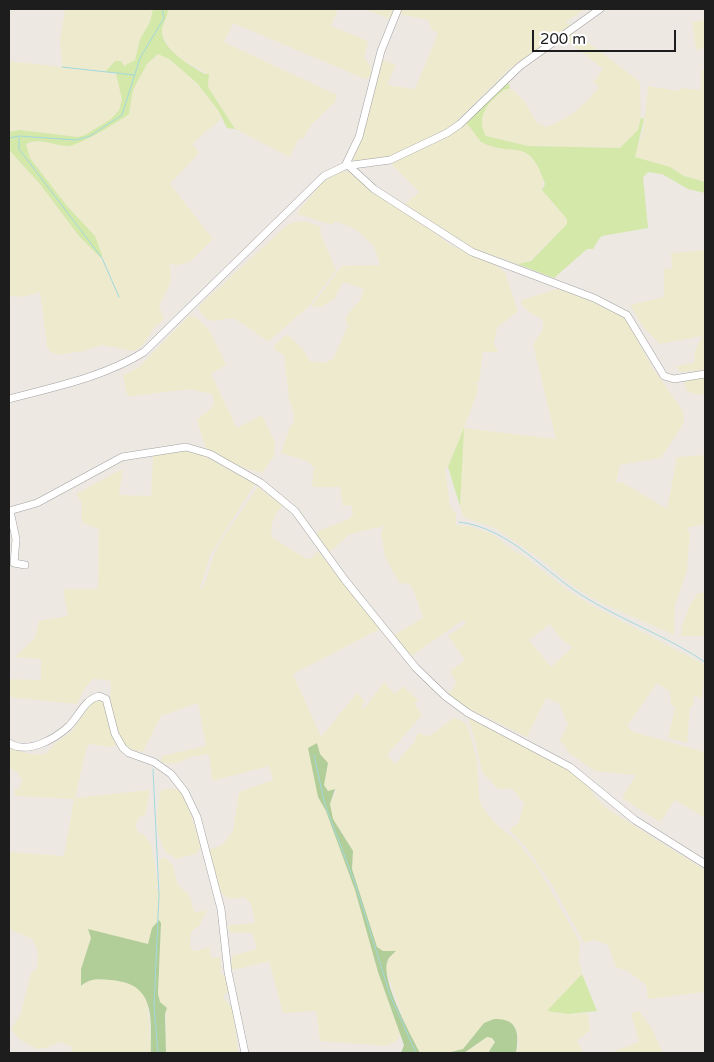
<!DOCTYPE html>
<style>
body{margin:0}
#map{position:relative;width:714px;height:1062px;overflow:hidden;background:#eee8e3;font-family:"Varela Round",sans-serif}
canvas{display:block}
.frame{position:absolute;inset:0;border:10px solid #1d1d1d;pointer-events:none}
.scale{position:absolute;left:532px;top:30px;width:144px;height:22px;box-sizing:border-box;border:2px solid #1d1d1d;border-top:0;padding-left:6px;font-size:15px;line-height:18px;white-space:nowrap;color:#1d1d1d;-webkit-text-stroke:4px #fff;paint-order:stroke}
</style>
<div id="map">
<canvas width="714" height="1062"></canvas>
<div class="frame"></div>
<div class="scale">200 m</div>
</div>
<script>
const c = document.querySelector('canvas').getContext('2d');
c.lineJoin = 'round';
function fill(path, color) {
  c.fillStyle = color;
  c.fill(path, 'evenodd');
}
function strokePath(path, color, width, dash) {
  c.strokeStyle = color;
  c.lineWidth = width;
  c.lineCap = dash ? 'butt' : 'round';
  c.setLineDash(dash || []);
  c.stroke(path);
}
const farmland = new Path2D(`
 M65 9H153L150 22 140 39 135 60 124 66 121 61 112 63 106 72 117 75 122 100 119 110 111 119 82 137 36 134 19 130 9 132V61L62 67 60 40Z
 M168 9H338L331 26 368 41 364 58 371 67 370 77 365 79 233 23 224 42 337 95 335 102 312 124 303 139 299 138 290 157 235 129 208 87 209 75 174 55 164 38 162 30Z
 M365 9H396L390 19Z
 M402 9H585L565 23 571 25 509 69 452 126 396 155 356 163 353 157 360 141 381 59 396 65 387 85 415 89 437 36V32L432 30 428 20 399 14Z
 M705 20V48L696 50 692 22Z
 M571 32H574L640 82 641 121 638 130 620 148 528 146 486 136 481 126 484 111 491 100 506 89 513 90 525 102 537 123 547 127 571 115 589 99 599 87 593 82 603 69 565 39Z
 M158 54 169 59 197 83 218 110 221 119 192 144 198 150V154L170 184 213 239 190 262 177 265 170 264 171 282 159 306 164 319 154 328 143 345 134 351 102 345 84 351 57 355 50 351 47 346 40 292 24 297 9 296V150L40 184 79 236 100 257 95 236 67 206 30 158 26 144 36 141 70 146 116 123 129 114 133 90 147 64Z
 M705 69V182L684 176 670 167 634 157 643 131 648 86 679 91 680 88 701 90V70Z
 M466 122 481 142 527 152 539 164 544 177 542 190 567 219V224L526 264H519L470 248 404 205 419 192 390 163Z
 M341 172H349L380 197 433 231 450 245 489 261 505 272 518 311 497 328 494 343 498 352H483L479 381 476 383 478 386 477 393 464 428 556 439 533 344 543 329V320L529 312 521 304 522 300 556 289 573 293 625 316 652 367 683 411 684 423 661 458 620 465 616 483 622 482 667 509 677 457 705 455V524L686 528 690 532 687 571 675 604 674 635 601 603 574 587 542 560 495 528 463 517 460 506 463 430 448 467 445 468 450 506 456 514V525L469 526 492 534 514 551 524 556 567 590 593 606 705 665 702 698 694 696 693 707H690L687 743 668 738 675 708 671 704 670 692 657 683 627 726 633 732 705 752V818L675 800 660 822 622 798 636 775 595 771 569 753 560 740 568 725 559 703 546 698 527 737 463 706 447 695 453 689 456 682 450 671 465 660 448 636 466 624 463 620 410 657 393 636 423 618 414 591 409 583 400 584 385 557 381 533 384 526 350 534 329 552 317 535 318 531 349 519 353 514 351 505 343 506 340 487H312L314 467 307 461 281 453 290 426 294 423V414L289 399 284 355 274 349V346L284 336 288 335 302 348 310 361 324 363 333 359 348 326 345 318 360 300 364 289 343 282 334 299 321 307H311L342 266 380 265 374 246 355 229 335 221 332 225 298 214 299 210 324 181ZM550 624 560 638 572 647 551 667 529 640Z
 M305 221 321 227 320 232 336 270 309 306 268 342 239 321 231 318 214 321 206 319 198 309 200 305 285 227 291 223Z
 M705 250V370L680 372 676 366 694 363 695 351 702 336 660 344 644 328 630 305 664 297V269L672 268 671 253Z
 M189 316 196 317 211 333 226 365 211 374 237 428 262 415 275 442 274 456 262 473 238 466 206 449 197 420 211 408 214 403 212 394 190 389 133 396H129L126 392 123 375 139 367Z
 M705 376V395L691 393 686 390 684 383 686 380Z
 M187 450 208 458 255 484 210 555 200 589H202L206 580 214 554 222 539 258 487 283 506 278 510 272 523 271 537 305 558 311 559 318 551 380 629 293 674 321 737 357 693 365 702 361 707 364 709 384 682 395 694 403 686 418 700 415 704 422 715 387 755 395 764 415 741 418 733 430 736 453 718 459 719 467 725 477 760 479 798 483 808 496 824 518 842 539 870 580 942 579 961 582 974 548 1011 568 1014 588 1013 590 1030 577 1041 584 1053H516L519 1043 516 1029 506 1021 494 1019 484 1023 463 1049 447 1053H420L406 1026 386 970 388 960 395 951H383L377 947 352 869 353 851 333 819 330 804 336 791 335 789 328 791 324 785 328 763 320 754 317 743 309 748 318 797 326 810 355 890 378 972 400 1033 397 1041 386 1046 320 1041 316 1011 283 1013 269 961 233 970 231 966 232 956 257 949 252 933H230L228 925 255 923 251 903 244 897 231 899 226 897 219 890 208 850 222 845 233 831 239 792 273 780 269 766 212 781 209 754 190 757 178 763 167 764 161 762 162 756 206 746 198 703 161 716 143 752 129 749 118 736 110 704 111 682 108 680 93 679 85 688 77 704 9 697V679L41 680V659L15 657 35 638 39 621 68 616 63 589H98L99 529 83 523 81 516 82 504 76 494 122 469 123 470 119 495 151 496 153 455Z
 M698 593H705V636H681L682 626 691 603Z
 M102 699 116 745 110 747 90 744 87 746 75 798 150 790 145 815 140 817 135 825 138 832 144 835 151 844 157 878 158 885 155 888 160 890 159 860 165 857 173 865 177 883 189 895 195 913 208 909 199 926 193 930 190 937 191 949 195 951 210 947 211 958 220 957 221 974 226 975 229 990 223 997 233 1010 238 1053H166V1010L160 1002 158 994 161 923 159 920 152 928 148 944 88 930 91 938 81 969V985L92 979H104L122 981 140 988 147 997 151 1053H71L72 1047 61 1042 45 1048 37 1049 19 1039 11 1029 20 1016 31 973 37 968 38 957 36 946 32 939 9 929V852L64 856 74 799 15 796 14 790 19 789 22 780 17 772 9 768V747L28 754H46L55 743 71 732 94 700Z
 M467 715 557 761 585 782 598 800 609 810 705 870V992L648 999 646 985 626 970 616 968 608 945 594 940 584 943 551 883 525 846 509 830 519 822 524 803 512 789H498L482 772 475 740Z
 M164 789H179L184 795 200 841 201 847 196 854 176 859 165 852 158 834 157 817 160 792Z
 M639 1011 651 1027 663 1053H610L639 1042 631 1013Z
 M487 1037 492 1038 495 1042 488 1053H464Z`);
const grass = new Path2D(`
 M153 9H168C168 17 162 24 162 31 162 50 191 66 205 74H209L208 87 235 129 227 128 218 110 197 83 169 59 158 54 147 64 133 90 129 114C120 121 78 146 68 146 54 146 39 137 26 144L30 158 67 206 95 236 102 255V258L100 257 79 236 40 184 9 150V132L19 130 78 137 85 135 111 119 119 110 122 100 116 73 105 72 115 61H121L124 66 135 60 140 39 150 22Z
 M506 82 509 84 510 89H506C489 100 475 116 486 136L528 146 620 148 638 130 641 118 644 119 635 157 670 167 684 176 705 182V193L688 189 662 174 648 172 643 177 648 228 602 236 599 239 593 249H587L554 278 507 260 519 264 531 261 567 224V219L542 190 545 184C529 134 515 159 481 142L466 122Z
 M464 428 460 506 448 467Z
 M582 974 597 1011 568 1014 547 1011Z`);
const forest = new Path2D(`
 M317 743 320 754 328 763 324 785 328 791 335 789 330 804 333 819 353 851 352 869 377 947 383 951H396C394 953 389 957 388 960 379 978 411 1035 420 1053H401L404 1045 378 972 355 890 326 811 318 797 308 748Z
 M159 920 161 923 158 994 160 1002 167 1008 165 1014 166 1053H151C151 1017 156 983 110 980 99 979 90 978 81 986V969L91 938 88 929 148 944 152 928Z
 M494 1019C519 1018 519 1035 516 1053H488L495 1042 492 1038 487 1037 464 1053H447L463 1049 484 1023Z`);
const stream = new Path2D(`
 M62 67 134 75
 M19 137V149L102 258 119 297
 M9 138 19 136 76 140 90 136 122 115 140 58 164 18 162 9
 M459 522C511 528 545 574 588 599 626 622 668 637 705 662
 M314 755 325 805 355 883 390 995 416 1053
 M153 769 159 895 154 1006 158 1053`);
const minor = new Path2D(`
 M345 166 359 137 381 51 398 9
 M349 166 374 189 472 252 594 298 627 315 664 376 674 379 705 374
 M9 399C54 387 104 377 144 352L324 176 345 166 390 160 447 133 460 124 520 66 600 9
 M9 511 37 503 122 457 186 447 210 454 261 483 295 511 345 580 416 668 445 696 468 713 570 767 635 820 705 864
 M10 511 16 539 14 563 25 565
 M9 743C27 755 55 739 69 726 80 715 84 700 99 696L106 699 115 734 123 748 129 753 154 762 171 774 185 792 197 817 221 909 228 972 245 1053`);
fill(farmland, '#edeace');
fill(grass, '#d3e8a9');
fill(forest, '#b1cd98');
strokePath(stream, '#a3d9dc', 1);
strokePath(minor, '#a1a1a1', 8);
strokePath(minor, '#fff', 7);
</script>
